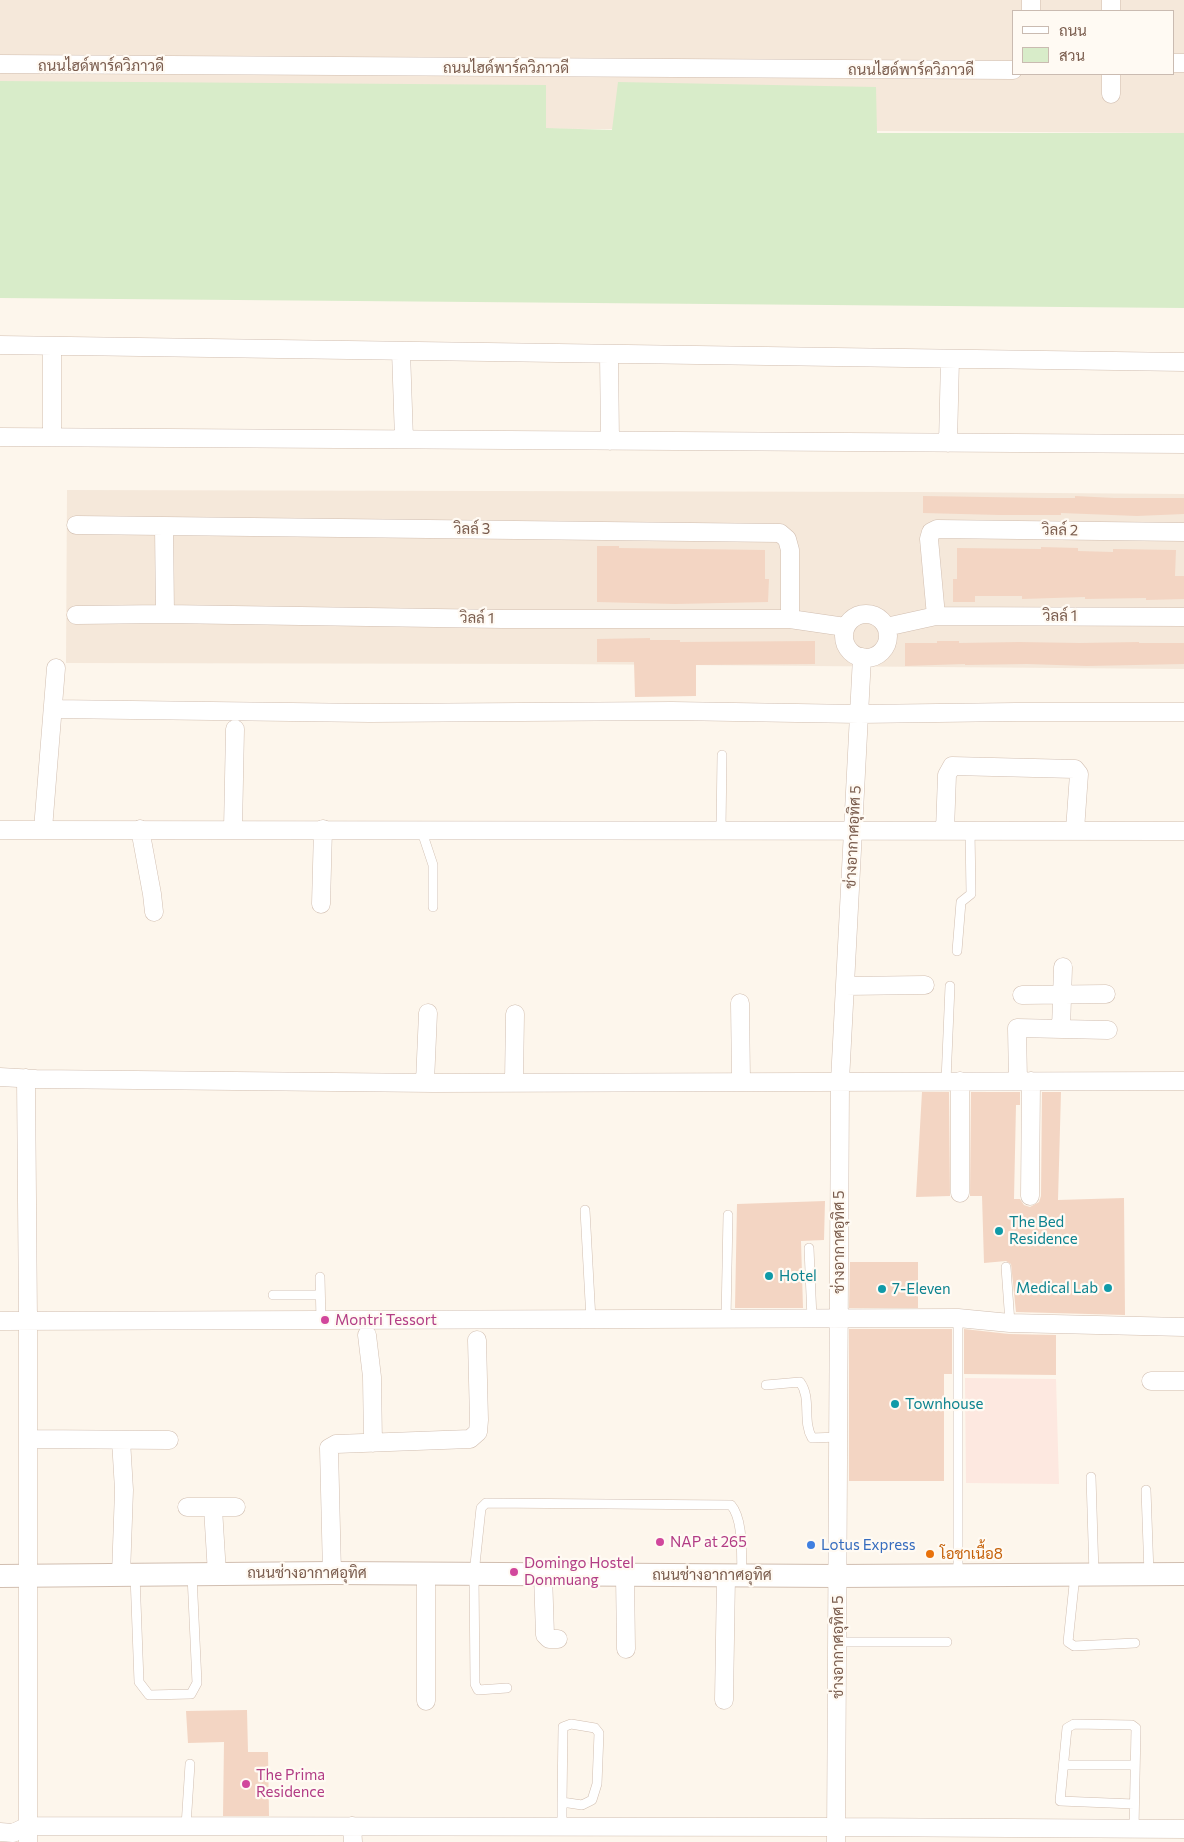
<!DOCTYPE html>
<meta charset="utf-8">
<style>
body{margin:0}
#map{position:relative;width:1184px;height:1842px;overflow:hidden;background:#fdf6ec;font-family:Commissioner,Sarabun,sans-serif}
canvas{display:block}
.legend{position:absolute;left:1012px;top:10px;width:162px;height:65px;box-sizing:border-box;background:#fffaf3;border:1px solid #cabbb1;margin:0;padding:6px 9px;list-style:none;font-size:15px;color:#7a5c4d}
.legend li{display:flex;align-items:center;gap:10px;height:25px}
.legend b{width:25px;border:1px solid #cabbb1}
</style>
<div id="map">
<canvas width="1184" height="1842"></canvas>
<ul class="legend">
<li><b style="height:6px;background:#fff"></b>ถนน</li>
<li><b style="height:14px;background:#d8ecc9"></b>สวน</li>
</ul>
</div>
<script>
const c = document.querySelector('canvas').getContext('2d');
c.lineJoin = 'round';
function fill(path, color) {
  c.fillStyle = color;
  c.fill(path, 'evenodd');
}
function strokePath(path, color, width, dash) {
  c.strokeStyle = color;
  c.lineWidth = width;
  c.lineCap = dash ? 'butt' : 'round';
  c.setLineDash(dash || []);
  c.stroke(path);
}
function label(font, color, halo, rows, align = 'center') {
  c.font = font + ' Commissioner,Sarabun,sans-serif';
  c.lineWidth = 4.5;
  c.setLineDash([]);
  c.textBaseline = 'middle';
  c.strokeStyle = halo;
  c.fillStyle = color;
  for (const [text, x, y, turn = 0] of rows) {
    c.save();
    c.translate(x, y);
    c.rotate((+turn || 0) * Math.PI / 180);
    c.textAlign = isNaN(turn) ? turn : align;
    if (halo) c.strokeText(text, 0, 0);
    c.fillText(text, 0, 0);
    c.restore();
  }
}
const residential = new Path2D(`
 M0 0H1184V133L0 125ZM1013 11H1173V74H1013Z
 M67 490 918 492 1184 494V669L560 664 66 663Z`);
const commercial = new Path2D(`
 M965 1378 1056 1379 1059 1484 966 1483Z`);
const green = new Path2D(`
 M0 81 546 85V128L612 130 618 82 876 87 877 133H1184V308L0 298Z`);
const building = new Path2D(`
 M923 496 1047 498H1075V496L1114 498H1184V514L1137 516 1061 513V515H999L923 513Z
 M597 546H619V548L765 550V579H769L768 602 675 604 597 602Z
 M1041 547 1078 548V551L1113 552V549L1176 550 1175 576H1184V599L1146 600V598L1085 599V597L1022 599V596H975V602H953V579H957V548L1041 549Z
 M650 638V640H680V642L815 641V664L696 665V696L635 697 634 662H597V639Z
 M937 641H959V643L1019 642 1080 643 1139 642V643H1184V664L1087 666 1027 664 965 665V664L905 666V643H937Z
 M922 1092H949L950 1196 916 1197Z
 M971 1092H1020V1105H1016L1014 1199H1020L1024 1205 1030 1207 1039 1202 1041 1196 1042 1092H1061L1058 1200 1124 1198 1125 1315 1016 1312 1011 1264 1006 1261 984 1263 982 1196H970Z
 M825 1201 824 1240 801 1241 803 1308H735L737 1204Z
 M850 1262H918V1308H849Z
 M849 1329H952V1374H944V1481H849Z
 M964 1329 1009 1334 1056 1335V1375L964 1374Z
 M247 1710 248 1752H268L269 1816H223L224 1742 188 1743 186 1711Z`);
const service = new Path2D(`
 M421 829 433 865V907
 M721 829 722 755
 M957 951 961 902 971 894 970 830
 M946 1081 950 986
 M585 1210 591 1320
 M809 1248 812 1319
 M1006 1267 1010 1323
 M320 1277 321 1321
 M273 1295H320
 M726 1319 728 1215
 M766 1385 800 1382C812 1398 802 1421 812 1438L839 1437
 M1091 1477 1094 1574
 M1146 1490 1149 1574
 M135 1575 139 1682 149 1695 191 1694 197 1683 192 1575
 M958 1575V1318
 M1075 1575 1068 1642 1074 1646 1135 1643
 M838 1642H947
 M507 1688 478 1690 475 1684 474 1574 481 1508 486 1503 731 1505C744 1520 741 1556 742 1576
 M571 1724 595 1728 599 1733 597 1784 592 1800 582 1805 562 1802 563 1727Z
 M1064 1765H1135
 M186 1826 190 1764
 M562 1827V1802
 M1134 1829 1136 1728 1132 1725 1074 1724 1067 1728 1060 1801 1134 1804`);
const minor = new Path2D(`
 M1111 0V11
 M1031 11V0
 M1173 63H1184
 M0 64 1013 70
 M1111 94V74
 M0 345 1184 362
 M52 346V437
 M401 351 404 439
 M609 354 610 441
 M0 437 1184 444
 M948 443 950 359
 M76 525 780 533 787 539 790 550V619
 M164 527 165 614
 M844 636a22 22 0 1 1 44 0a22 22 0 1 1-44 0Z
 M76 615 165 614 503 619H790L845 627
 M936 616 929 539 931 532 937 529 1184 532
 M886 627 936 616 1184 617
 M53 709 370 713 672 711 859 714 1016 712H1184
 M43 829 56 668
 M140 829 152 894 154 912
 M233 829 235 729
 M0 830 1184 831
 M945 830 947 775 952 766 1075 769 1079 774 1075 830
 M321 904 323 829
 M845 986 925 985
 M1022 995 1106 994
 M740 1003 741 1081
 M1061 1029 1063 967
 M0 1077 36 1079 433 1083 1184 1081
 M26 1078 28 1322V1842
 M514 1081 515 1014
 M1018 1081 1017 1028 1108 1030
 M425 1082 428 1013
 M960 1193V1081
 M1030 1196 1031 1081
 M0 1321 958 1318 1010 1323 1184 1327
 M367 1335 372 1377 373 1443
 M1151 1381H1184
 M28 1439 169 1440
 M187 1507H236
 M213 1508 217 1574
 M332 1573 329 1448 336 1444 470 1439 478 1432 479 1420 477 1340
 M426 1573V1701
 M543 1574 545 1635 549 1639H558
 M121 1575 124 1490 121 1440
 M625 1575 626 1649
 M724 1700 726 1576
 M352 1826 353 1842
 M0 1832 13 1833 28 1826 836 1827 1184 1829
 M836 1842 840 1081 862 657`);
const tertiary = new Path2D(`
 M0 1576 332 1573 838 1576 1184 1574`);
const markers = [
 [999,1231,5,"#0f9aa8"],
 [769,1276,5,"#0f9aa8"],
 [1108,1288,5,"#0f9aa8"],
 [882,1289,5,"#0f9aa8"],
 [325,1320,5,"#d1479c"],
 [895,1404,5,"#0f9aa8"],
 [660,1542,5,"#d1479c"],
 [811,1545,5,"#3f7fe0"],
 [930,1554,5,"#e8710a"],
 [514,1572,5,"#d1479c"],
 [246,1784,5,"#d1479c"]
];
const streetNames = [
 ["ถนนไฮด์พาร์ควิภาวดี",101,66],
 ["ถนนไฮด์พาร์ควิภาวดี",506,68],
 ["ถนนไฮด์พาร์ควิภาวดี",911,70],
 ["วิลล์ 3",472,529],
 ["วิลล์ 2",1060,530,1],
 ["วิลล์ 1",1060,616],
 ["วิลล์ 1",477,618,1],
 ["ช่างอากาศอุทิศ 5",853,837,-87],
 ["ช่างอากาศอุทิศ 5",839,1242,-90],
 ["ถนนช่างอากาศอุทิศ",307,1573],
 ["ถนนช่างอากาศอุทิศ",712,1575],
 ["ช่างอากาศอุทิศ 5",838,1647,-90]
];
const cultureNames = [
 ["The Bed",1009,1222],
 ["Residence",1009,1239],
 ["Hotel",779,1276],
 ["Medical Lab",1098,1288,"right"],
 ["7-Eleven",892,1289],
 ["Townhouse",905,1404]
];
const hotelNames = [
 ["Montri Tessort",335,1320],
 ["NAP at 265",670,1542],
 ["Domingo Hostel",524,1563],
 ["Donmuang",524,1580],
 ["The Prima",256,1775],
 ["Residence",256,1792]
];
const shopNames = [
 ["Lotus Express",821,1545]
];
const foodNames = [
 ["โอชาเนื้อ8",940,1554]
];
fill(residential, '#f5e8da');
fill(commercial, '#fde8e0');
fill(green, '#d8ecc9');
fill(building, '#f3d5c3');
strokePath(service, '#d1beb0', 10);
strokePath(minor, '#d1beb0', 19);
strokePath(tertiary, '#d1beb0', 24);
strokePath(service, '#fff', 9);
strokePath(minor, '#fff', 18);
strokePath(tertiary, '#fff', 22);
for (const [x, y, r, color] of markers) {
  const dot = new Path2D();
  dot.arc(x, y, r, 0, 2 * Math.PI);
  c.fillStyle = color;
  c.fill(dot);
  strokePath(dot, '#fffaf3', 2);
}
label('15px', '#7a5c4d', '#fffaf3', streetNames);
label('15px', '#0d838f', '#fffaf3', cultureNames, 'left');
label('15px', '#b23c85', '#fffaf3', hotelNames, 'left');
label('15px', '#366cbe', '#fffaf3', shopNames, 'left');
label('15px', '#c56008', '#fffaf3', foodNames, 'left');
</script>
